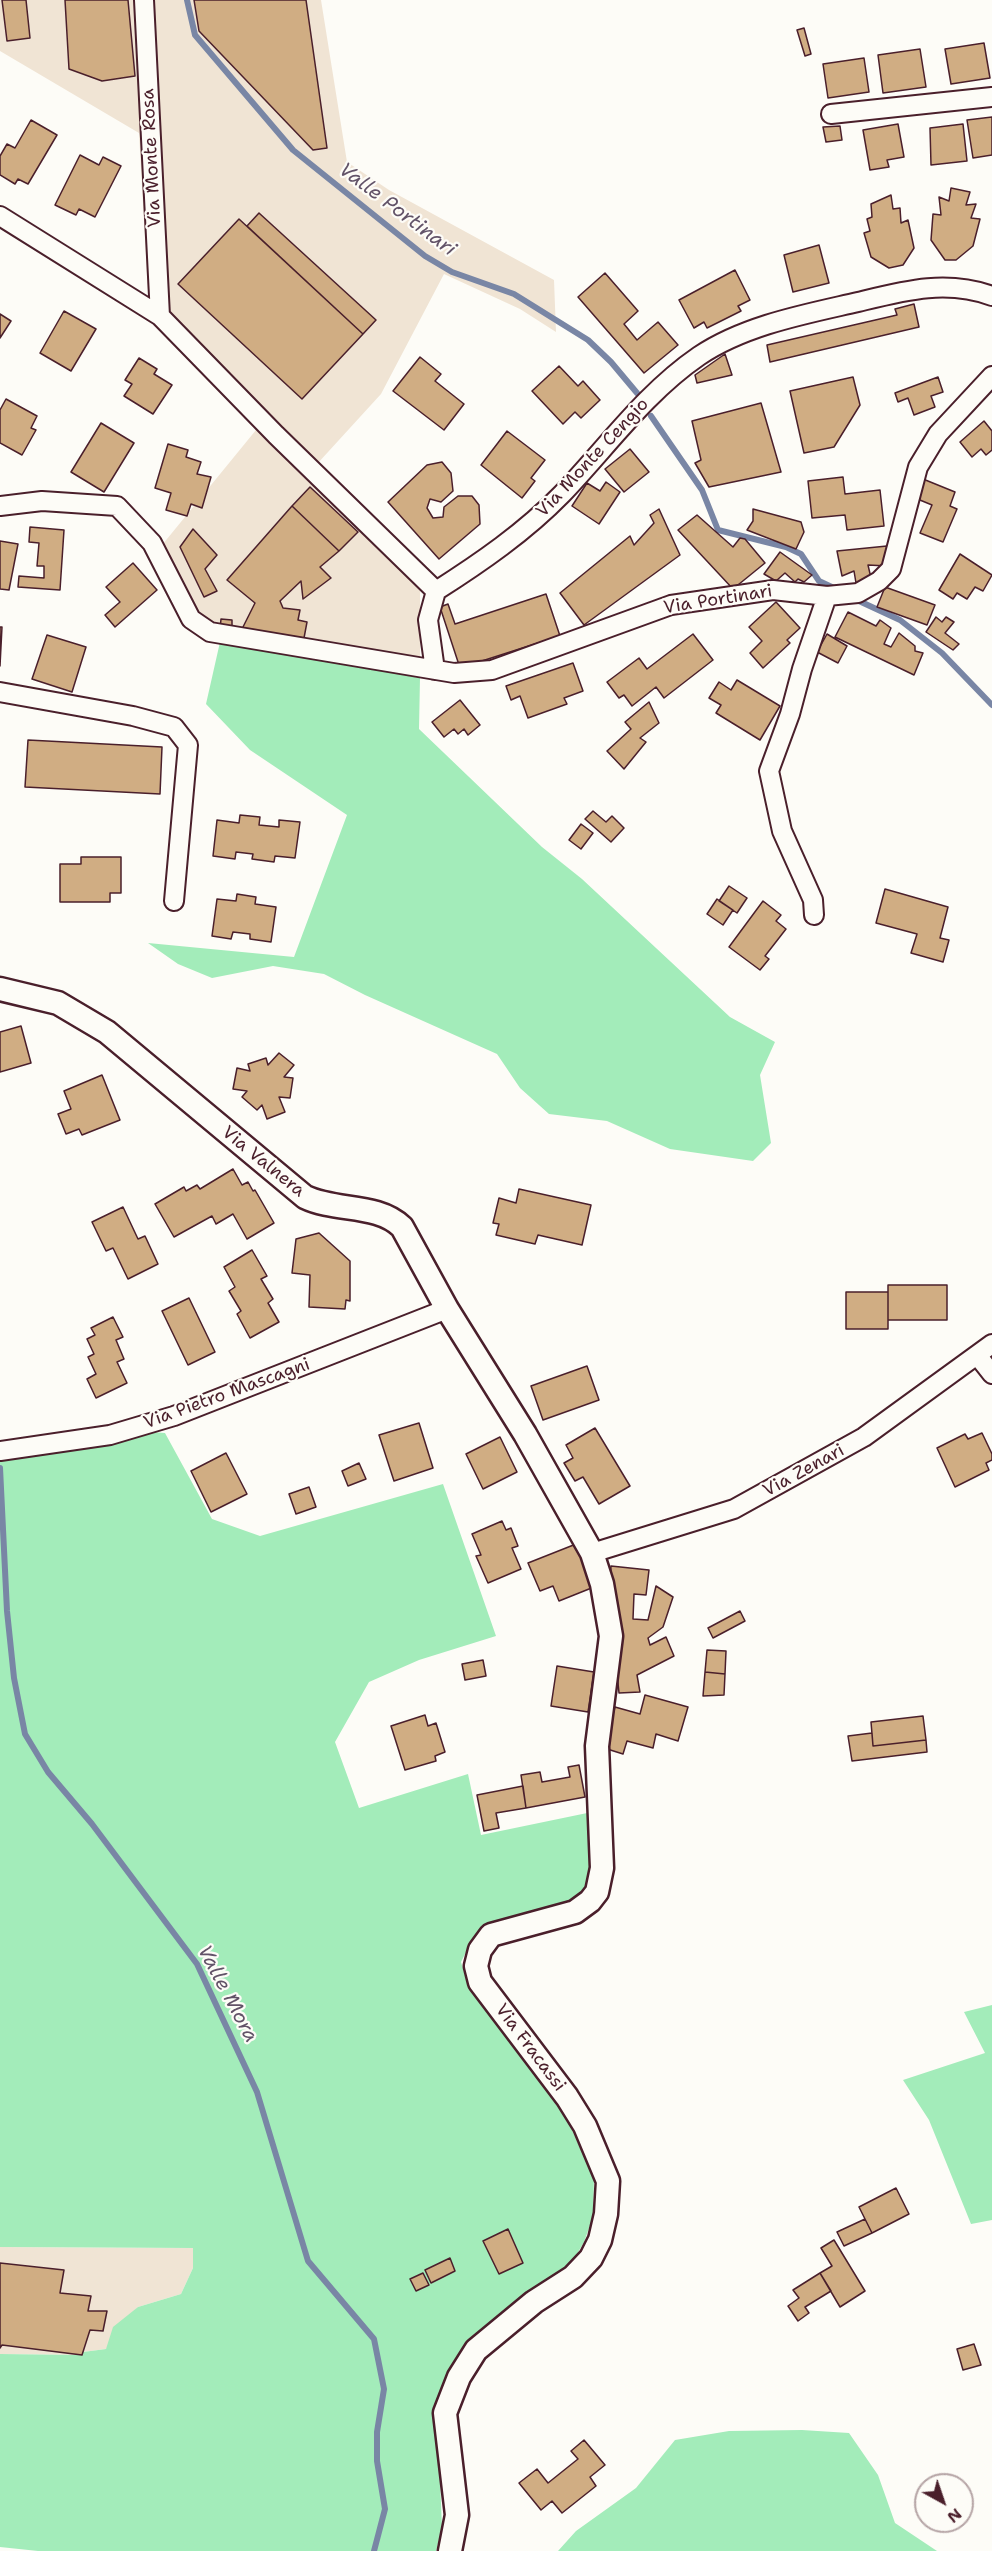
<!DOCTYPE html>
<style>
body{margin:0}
#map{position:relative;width:992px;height:2551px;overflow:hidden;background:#fdfcf7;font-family:"Shantell Sans",sans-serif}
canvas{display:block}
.north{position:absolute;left:914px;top:2473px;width:60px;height:60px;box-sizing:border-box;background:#fdfcf7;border:2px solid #b5a4a5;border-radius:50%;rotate:140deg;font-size:16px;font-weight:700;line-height:24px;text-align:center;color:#4a1f2b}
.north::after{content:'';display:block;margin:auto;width:21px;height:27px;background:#4a1f2b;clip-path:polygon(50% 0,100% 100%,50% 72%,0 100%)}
</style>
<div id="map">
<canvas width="992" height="2551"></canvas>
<div class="north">N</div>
</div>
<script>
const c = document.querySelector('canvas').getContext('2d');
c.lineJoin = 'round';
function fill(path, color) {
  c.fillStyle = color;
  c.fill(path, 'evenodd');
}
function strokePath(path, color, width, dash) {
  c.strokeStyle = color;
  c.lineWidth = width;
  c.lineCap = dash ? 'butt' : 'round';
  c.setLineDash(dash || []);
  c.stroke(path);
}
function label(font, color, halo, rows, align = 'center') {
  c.font = font + ' "Shantell Sans",sans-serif';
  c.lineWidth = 4.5;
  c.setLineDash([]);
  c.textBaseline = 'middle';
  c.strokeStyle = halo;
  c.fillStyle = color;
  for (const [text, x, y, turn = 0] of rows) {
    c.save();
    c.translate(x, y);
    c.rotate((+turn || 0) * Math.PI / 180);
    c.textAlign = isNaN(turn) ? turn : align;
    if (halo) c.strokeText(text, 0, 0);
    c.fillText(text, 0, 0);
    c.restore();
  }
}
const built = new Path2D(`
 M0 0H321L347 162 389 190 554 280 556 332 520 309 444 274 381 394 307 475 420 586V678L220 642 186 606 158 550 256 430 149 310 139 133 0 51Z
 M0 2247 193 2248V2268L181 2294 138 2307 106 2349 83 2352 81 2355 0 2354Z`);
const green = new Path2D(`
 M220 642 420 678 419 729 542 847 582 879 730 1017 775 1042 760 1075 771 1143 753 1161 670 1149 607 1121 549 1114 520 1088 497 1054 365 995 324 974 273 966 212 978 178 964 148 943 294 957 347 815 250 750 206 704Z
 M96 1428 165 1433 212 1519 260 1536 443 1484 496 1636 419 1660 369 1682 335 1742 359 1808 468 1774 481 1835 592 1812 593 1857 589 1887 573 1900 498 1921 472 1940 461 1962 467 1982 559 2101 594 2179 593 2217 584 2242 570 2266 515 2304 460 2352 454 2371 437 2410 442 2527 436 2551H38L0 2547V2354L81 2355 83 2352 106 2349 113 2327 138 2307 181 2294 193 2268V2248L0 2247V1441Z
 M992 2005V2220L971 2224 929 2120 903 2080 985 2053 964 2012Z
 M802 2430 849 2433 878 2475 895 2523 937 2551H558L576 2531 636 2488 675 2440 729 2431Z`);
const stream = new Path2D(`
 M187 0 195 35 293 150 425 256 452 272 514 294 588 340 611 362 637 393
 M651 416 702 490 718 530 786 547 801 554 819 581 834 588
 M859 601 900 620 942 653 992 705
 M0 1468 7 1611 14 1678 25 1734 48 1772 92 1824 197 1964 257 2092 308 2261 374 2339 384 2389 377 2432V2461L385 2509 374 2551`);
const building = new Path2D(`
 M2 0H26L30 38 7 41Z
 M65 0H128L135 76 102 81 69 69Z
 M194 0H306L327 148 313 150 199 31Z
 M804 28 811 54 805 56 797 30Z
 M984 43 990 78 951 84 945 49Z
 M920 49 926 87 883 93 878 55Z
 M864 58 869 92 828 98 823 64Z
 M992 117V155L973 158 967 120Z
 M31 120 57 135 28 184 18 179 15 184 0 175V156L7 144 15 148Z
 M898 124 904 157 887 160 889 167 870 170 863 130Z
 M963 124 967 161 931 165 930 128Z
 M840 126 842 140 826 142 823 127Z
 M80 155 99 165 103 157 121 166 95 217 79 209 76 215 55 205Z
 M951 188 970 192 966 205 976 204 971 218 980 219 973 246 956 260H945L931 240 933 214 941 215 939 197 949 201Z
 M891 195 893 209 900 208 901 223 908 220 914 248 903 265 889 268 871 257 864 233 870 231 867 219 872 217 871 204Z
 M259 213 376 320 363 334 247 226Z
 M239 219 363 334 302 399 178 284Z
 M819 245 829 283 793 292 784 255Z
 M735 270 750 300 738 306 741 311 707 328 704 322 694 328 679 300Z
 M605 273 638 311 624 324 637 340 658 322 678 345 644 373 578 297Z
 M914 304 919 327 770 362 767 345 897 315 895 309Z
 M64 311 96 329 71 371 40 353Z
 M0 314 11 321 0 338Z
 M725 354 732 375 697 383 695 375Z
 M420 357 441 374 435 381 464 404 444 430 393 391Z
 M139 358 157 369 154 374 172 385 153 414 124 396 132 384 125 380Z
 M559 366 578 386 583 381 600 400 581 418 575 412 563 424 532 391Z
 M853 377 860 405 834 447 804 453 790 391Z
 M938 377 943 392 931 396 935 407 914 415 908 398 898 402 895 393Z
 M6 399 37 416 31 428 36 430 22 455 0 443V410Z
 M761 403 781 472 709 487 695 463 701 460 692 421Z
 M984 421 992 431V450L986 455 981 449 972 457 960 442Z
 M101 423 134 443 104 492 71 472Z
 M507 431 545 460 531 478 535 481 522 498 481 465Z
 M168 444 188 450 186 457 201 462 197 474 211 477 202 508 191 504 187 516 166 510 171 493 155 488Z
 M630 449 649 472 624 492 605 469Z
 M442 462 451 473 453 491 441 502 430 499 427 508 433 518 443 517 444 507 458 496H472L479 505 480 524 439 559 388 502 427 465Z
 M843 477 845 494 880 490 884 526 847 530 845 515 812 518 808 481Z
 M923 479 955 492 950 506 957 509 943 542 920 533 932 505 915 498Z
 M606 482 620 492 599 524 572 506 587 483 600 491Z
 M310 487 358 532 339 551 292 506Z
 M292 506 339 551 320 567 331 578 303 599 301 581 280 601 283 608 300 610 298 620 307 622 304 638 242 629 255 603 227 580Z
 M659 509 680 555 584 625 560 593 630 536 634 545 654 523 650 515Z
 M753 509 801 522 804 532 796 549 747 530 753 521Z
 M697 515 733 547 740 538 745 539 765 563 733 589 678 530Z
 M30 527 64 530 60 590 18 587 19 576 44 578V566H37L39 543 29 542Z
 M193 529 217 555 205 569 217 591 204 597 180 547Z
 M0 541 18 544 9 590 0 589Z
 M887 546V566L868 565 871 578 856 583 854 571 842 576 837 551Z
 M780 552 812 575 804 582 798 579 795 582 785 573 776 581 764 574Z
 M960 554 992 575 983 591 975 587 967 599 957 593 953 599 939 590Z
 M133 563 157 590 115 627 105 615 120 602 106 587Z
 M885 587 935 605 927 625 877 607Z
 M546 594 560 636 460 668 440 607 448 604 455 624Z
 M776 602 800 628 787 640 790 643 763 668 750 653 762 641 749 627Z
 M848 612 876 626 880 620 891 628 884 644 891 647 899 633 915 646V651L923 653 914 675 835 637Z
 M936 617 942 622 946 617 954 622 945 633 959 644 953 650 926 632Z
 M221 619 232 620V630L220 629Z
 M0 627H2L0 666Z
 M693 634 713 660 664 698 656 687 632 706 624 695 619 698 607 682 639 658 647 669Z
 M827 634 847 646 838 663 817 652Z
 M47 635 86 647 72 692 32 679Z
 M573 663 583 691 564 698 567 704 528 718 520 696 511 700 506 686Z
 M737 680 780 706 760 740 716 713 721 705 709 698 719 682 731 690Z
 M460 700 480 725 468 735 464 729 458 734 454 729 444 737 432 722Z
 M649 702 659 723 640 738 646 742 624 769 607 751 631 729 625 722Z
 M28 740 162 747 160 794 25 787Z
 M593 811 606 822 612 816 624 828 611 842 585 819Z
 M240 815 260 817 259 825 279 827V820L300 822 295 858 275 856 274 862 252 859 253 854 236 852 235 859 213 856 217 820 239 823Z
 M581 824 593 833 581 849 569 840Z
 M81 857H121V893H110V902H60V864H81Z
 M729 886 747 898 737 913 719 901Z
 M885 889 948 907 940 938 949 940 943 962 911 953 917 934 876 923Z
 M237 894 256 897 255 904 276 907 271 942 250 939V934L233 932 231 939 212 936 217 899 236 901Z
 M717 899 733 910 723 925 707 914Z
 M763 901 781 915 776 921 786 929 765 956 769 959 760 970 729 947Z
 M21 1026 31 1063 0 1072V1032Z
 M279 1053 294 1065 284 1077 293 1078 290 1098 279 1097 285 1112 267 1119 262 1105 257 1110 242 1097 247 1091 233 1089 237 1068 250 1071 248 1064 266 1058 268 1065Z
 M102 1075 120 1120 82 1135 79 1129 66 1134 58 1114 71 1109 64 1091Z
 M233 1169 242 1185 248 1182 253 1191 255 1190 274 1223 247 1239 233 1214 216 1224 212 1216 174 1237 155 1204 184 1187 186 1191 197 1185 200 1189Z
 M519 1189 591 1205 582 1245 538 1235 535 1244 496 1235 499 1224 493 1223 499 1198 516 1203Z
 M123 1207 138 1239 145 1236 158 1264 128 1279 113 1248 106 1251 92 1222Z
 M319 1233 350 1261V1301L346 1300 345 1309 309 1307 310 1275 292 1273 296 1239Z
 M252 1250 267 1276 261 1279 273 1299 268 1303 279 1322 250 1338 237 1314 241 1311 229 1291 235 1287 224 1267Z
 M888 1285H947V1320H888Z
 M846 1292H888V1329H846Z
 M189 1298 215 1352 188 1365 162 1311Z
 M113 1317 123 1337 116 1340 124 1359 117 1362 127 1383 96 1398 87 1379 96 1374 88 1357 94 1354 87 1339 95 1335 91 1328Z
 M587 1366 599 1400 543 1420 531 1386Z
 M419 1423 433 1468 394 1481 379 1435Z
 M595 1428 630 1486 599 1504 583 1477 575 1481 564 1463 573 1458 566 1445Z
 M982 1433 992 1454V1460L986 1463 989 1470 955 1487 937 1448 965 1434 968 1439Z
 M500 1437 517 1472 483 1489 466 1454Z
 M226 1453 247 1494 211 1512 191 1471Z
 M359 1463 366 1479 348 1486 342 1471Z
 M309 1487 316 1507 296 1514 289 1494Z
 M502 1521 506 1530 511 1528 518 1546 512 1548 521 1569 488 1583 476 1556 481 1555 472 1534Z
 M576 1544 594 1587 559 1601 553 1586 540 1591 528 1563Z
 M611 1566 649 1570 646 1595 634 1594 633 1619 648 1620 656 1586 673 1597 663 1627 648 1638 650 1645 666 1637 674 1656 637 1675 640 1692 619 1693 609 1594Z
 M740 1611 745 1621 713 1638 708 1628Z
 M707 1650 726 1651 725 1674 705 1672Z
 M483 1660 486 1676 465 1680 462 1664Z
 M557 1666 594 1672 588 1712 551 1706Z
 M705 1672 725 1674 724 1695 703 1696Z
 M645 1695 688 1707 678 1741 656 1734 653 1748 627 1741 623 1754 604 1748 615 1707 640 1714Z
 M425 1715 428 1726 436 1723 445 1752 435 1756 436 1761 405 1770 391 1726Z
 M923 1716 926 1740 873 1746 871 1722Z
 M872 1733 873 1746 926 1740 927 1752 852 1761 848 1736Z
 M579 1765 585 1797 526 1808 521 1775 540 1772 542 1782 570 1777 568 1767Z
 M523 1786 526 1808 496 1813 499 1828 484 1831 477 1795Z
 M896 2188 909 2214 872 2233 859 2207Z
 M865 2219 872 2233 844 2246 837 2232Z
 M508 2229 523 2263 499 2274 483 2241Z
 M834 2240 865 2291 840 2307 820 2273 832 2266 821 2248Z
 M450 2258 455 2271 431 2283 425 2270Z
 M0 2263 64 2270 60 2293 91 2296 88 2311H107L103 2331 90 2330 82 2355 2 2345 0 2348Z
 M423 2273 429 2285 416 2291 410 2279Z
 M820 2273 831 2291 805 2307 809 2313 798 2321 788 2306 799 2298 793 2290Z
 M974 2344 981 2365 963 2370 957 2349Z
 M584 2440 605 2465 590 2477 596 2486 562 2513 552 2501 541 2510 519 2483 537 2469 548 2483 578 2459 571 2451Z`);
const minor = new Path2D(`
 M144 0 160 316
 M831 114 992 97
 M0 216 160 316 276 435 436 591C480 563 525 532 562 494 607 447 645 393 699 356 745 325 806 314 858 302 903 291 946 279 992 296
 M0 506 42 501 117 506 152 543 191 619 210 632 454 673 492 670 671 605 773 590 827 596 858 593 879 581 891 569 918 467 938 434 992 376
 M435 670 428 620 436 591
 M0 692 133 716 174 727 188 745 174 901
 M814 915 813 900 782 831 769 771 790 714 802 669 827 596
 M977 1355 992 1374
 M0 1451 110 1435 174 1416 447 1309
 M592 1553 734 1509 864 1437 992 1344`);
const tertiary = new Path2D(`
 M0 989 58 1003 107 1032 305 1197C336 1212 377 1203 402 1227L447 1309 525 1434 592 1553 602 1584 611 1636 597 1746 602 1868 597 1892 590 1901 575 1912 491 1935 480 1950 476 1966 480 1982 567 2097 585 2126 608 2181 606 2214 600 2240 591 2258 573 2277 534 2302 476 2350 459 2377 445 2413 457 2515 450 2551`);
const streetNames = [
 ["Via Monte Rosa",152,158,-93],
 ["Via Monte Cengio",593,458,-47],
 ["Via Portinari",718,600,-9],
 ["Via Valnera",263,1162,39],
 ["Via Pietro Mascagni",227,1394,-20],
 ["Via Zenari",804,1471,-29],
 ["Via Fracassi",530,2048,53]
];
const waterNames = [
 ["Valle Portinari",397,210,37],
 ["Valle Mora",227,1994,62]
];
fill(built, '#f0e4d4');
fill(green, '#a3ecba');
strokePath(stream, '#7986a5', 6);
fill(building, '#d0ad83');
strokePath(building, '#4a1f2b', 1.5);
strokePath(minor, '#4a1f2b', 22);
strokePath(tertiary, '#4a1f2b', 27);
strokePath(minor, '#fdfcf7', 18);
strokePath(tertiary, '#fdfcf7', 22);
label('18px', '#4a1f2b', '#fdfcf7', streetNames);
label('italic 20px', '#625368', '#fdfcf7', waterNames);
</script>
